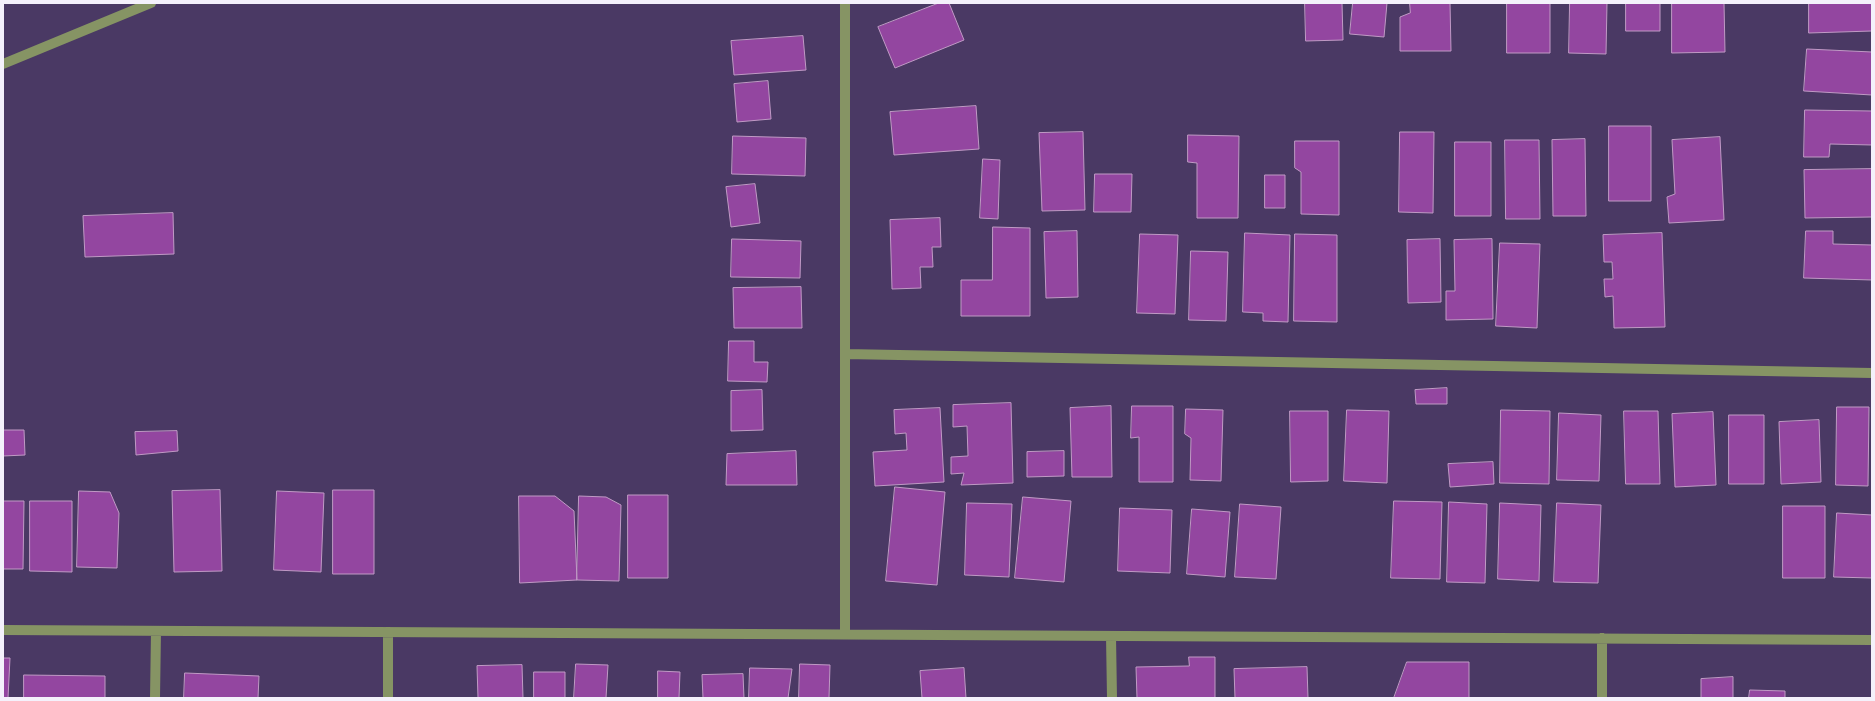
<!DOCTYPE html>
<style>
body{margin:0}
#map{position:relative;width:1875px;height:701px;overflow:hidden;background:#4a3964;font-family:Montserrat,sans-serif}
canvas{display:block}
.frame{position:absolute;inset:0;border:4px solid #f4f1fb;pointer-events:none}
</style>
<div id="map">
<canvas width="1875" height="701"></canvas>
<div class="frame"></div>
</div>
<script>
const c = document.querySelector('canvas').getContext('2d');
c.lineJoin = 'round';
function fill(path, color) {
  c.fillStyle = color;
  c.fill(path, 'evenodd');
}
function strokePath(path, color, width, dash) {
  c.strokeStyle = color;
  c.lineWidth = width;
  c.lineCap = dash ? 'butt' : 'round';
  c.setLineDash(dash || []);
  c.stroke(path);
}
const building = new Path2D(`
 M939 3H949L964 40 895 68 878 27Z
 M1305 3H1342L1343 40 1306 41Z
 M1353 3H1387L1384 37 1350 34Z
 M1410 3H1450L1451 51H1400V17L1410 13Z
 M1507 3H1550V53H1507Z
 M1570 3H1607L1606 54 1569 53Z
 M1626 3H1660V31H1626Z
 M1672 3H1724L1725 52 1672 53Z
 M1809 3H1872V31L1809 33Z
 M803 36 806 70 734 75 731 41Z
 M1807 49 1872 52V95L1804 91Z
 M768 81 771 119 737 122 734 84Z
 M976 106 979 149 894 155 890 112Z
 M1805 110 1872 111V145L1830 144 1829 157H1804Z
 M1609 126H1651V201H1609Z
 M1083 132 1085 210 1042 211 1039 133Z
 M1400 132H1434L1433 213 1399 212Z
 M1188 135 1239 136 1238 218H1197V163L1188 162Z
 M733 136 806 138 805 176 732 174Z
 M1720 137 1724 220 1669 223 1667 197 1675 194 1672 140Z
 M1585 139 1586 216H1553L1552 140Z
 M1505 140H1539L1540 219H1506Z
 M1295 141H1339V215L1301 214V172L1295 168Z
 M1455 142H1491V216H1455Z
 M983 159 1000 160 998 219 980 218Z
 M1872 169V217L1805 218 1804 170Z
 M1095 174H1132L1131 212H1094Z
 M1265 175H1285V208H1265Z
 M755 184 760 223 731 227 726 187Z
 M173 213 174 254 85 257 83 216Z
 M940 218 941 247H932L933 267H920L921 288 892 289 890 220Z
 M993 227 1030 228V316H961V280H992Z
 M1077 231 1078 297 1046 298 1044 232Z
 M1806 231H1833V244L1872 245V280L1804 278Z
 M1245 233 1290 235 1288 322 1263 321V313L1243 312Z
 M1662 233 1665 327 1614 328 1613 296 1605 297 1604 279H1613L1612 262H1604L1603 235Z
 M1140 234 1178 235 1175 314 1137 313Z
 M1295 234 1337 235V322L1294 321Z
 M732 239 801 241 800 278 731 277Z
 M1440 239 1441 302 1408 303 1407 240Z
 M1492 239 1493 319 1446 320V291H1455L1454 240Z
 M1500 243 1540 244 1537 328 1496 326Z
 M1191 251 1228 252 1226 321 1189 320Z
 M801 287 802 328H734L733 288Z
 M729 341H754V362H768L767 382 728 381Z
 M1447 388V404H1416L1415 390Z
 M762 390 763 430 731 431V391Z
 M1011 403 1013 483 961 485 964 473 951 474V457L968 456 967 426 953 427V405Z
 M1111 406 1112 477H1072L1070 408Z
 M1132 406H1173V482H1139V437L1131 438Z
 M1837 407H1869L1868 486 1836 485Z
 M940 408 944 482 875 486 873 452 907 450 906 433 895 434 894 410Z
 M1186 409 1223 410 1221 481 1190 480 1191 438 1185 434Z
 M1347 410 1389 411 1387 483 1344 481Z
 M1501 410 1550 411 1549 484 1500 483Z
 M1290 411H1328V481L1291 482Z
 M1624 411H1658L1660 484H1626Z
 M1713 412 1716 485 1675 487 1672 414Z
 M1559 413 1601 415 1599 481 1557 480Z
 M1729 415H1764V484H1729Z
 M1819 420 1821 482 1781 484 1779 422Z
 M3 430H24L25 455 3 456Z
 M177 431 178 451 136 455 135 432Z
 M796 451 797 485H726L727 454Z
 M1064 451V476L1027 477V452Z
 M1493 462 1494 484 1450 487 1448 464Z
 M895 487 945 492 937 585 886 581Z
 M220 490 222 571 174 572 172 491Z
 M333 490H374V574H333Z
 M79 491 110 492 119 513 117 568 77 567Z
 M277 491 324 493 321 572 274 570Z
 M628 495H668V578H628Z
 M519 496H555L574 511 577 580 520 583Z
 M579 496 606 497 621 505 619 581 577 580Z
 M1023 497 1071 501 1064 582 1015 578Z
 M3 501H24L23 569H3Z
 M30 501H72V572L30 571Z
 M1394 501 1442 502 1440 579 1391 578Z
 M1449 502 1487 504 1485 583 1447 582Z
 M967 503 1012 504 1009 577 965 575Z
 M1500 503 1541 505 1539 581 1498 579Z
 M1557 503 1601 505 1598 583 1554 582Z
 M1240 504 1281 507 1276 579 1235 577Z
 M1783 506H1825V578H1783Z
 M1120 508 1172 510 1170 573 1118 571Z
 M1192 509 1230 512 1225 577 1187 574Z
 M1837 513 1872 515V578L1834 577Z
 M1189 657H1215V698H1137L1136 667 1189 666Z
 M3 658H10L8 698H3Z
 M1407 662H1469V698H1394Z
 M576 664 608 665 606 698H574Z
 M800 664 830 665 829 698H799Z
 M522 665 523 698H478L477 666Z
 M1307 667 1308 698H1235L1234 669Z
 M750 668 792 669 788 698H749Z
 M964 668 966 698H922L920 671Z
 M658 671 680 672 679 698H658Z
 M534 672H565V698H534Z
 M185 673 259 676 258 698H184Z
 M743 674 744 698H703L702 675Z
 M24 675 105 676V698H24Z
 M1733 677V698H1701V679Z
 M1750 690 1785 691V698H1749Z`);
const minor = new Path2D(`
 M3 64 151 3
 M845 354 1872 373
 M3 630 1872 640
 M845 634V3
 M1111 636 1112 698
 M1602 638V698
 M155 698 156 631
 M388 698V632`);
fill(building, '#9346a0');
strokePath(building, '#c09ac5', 1);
strokePath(minor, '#869464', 10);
</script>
